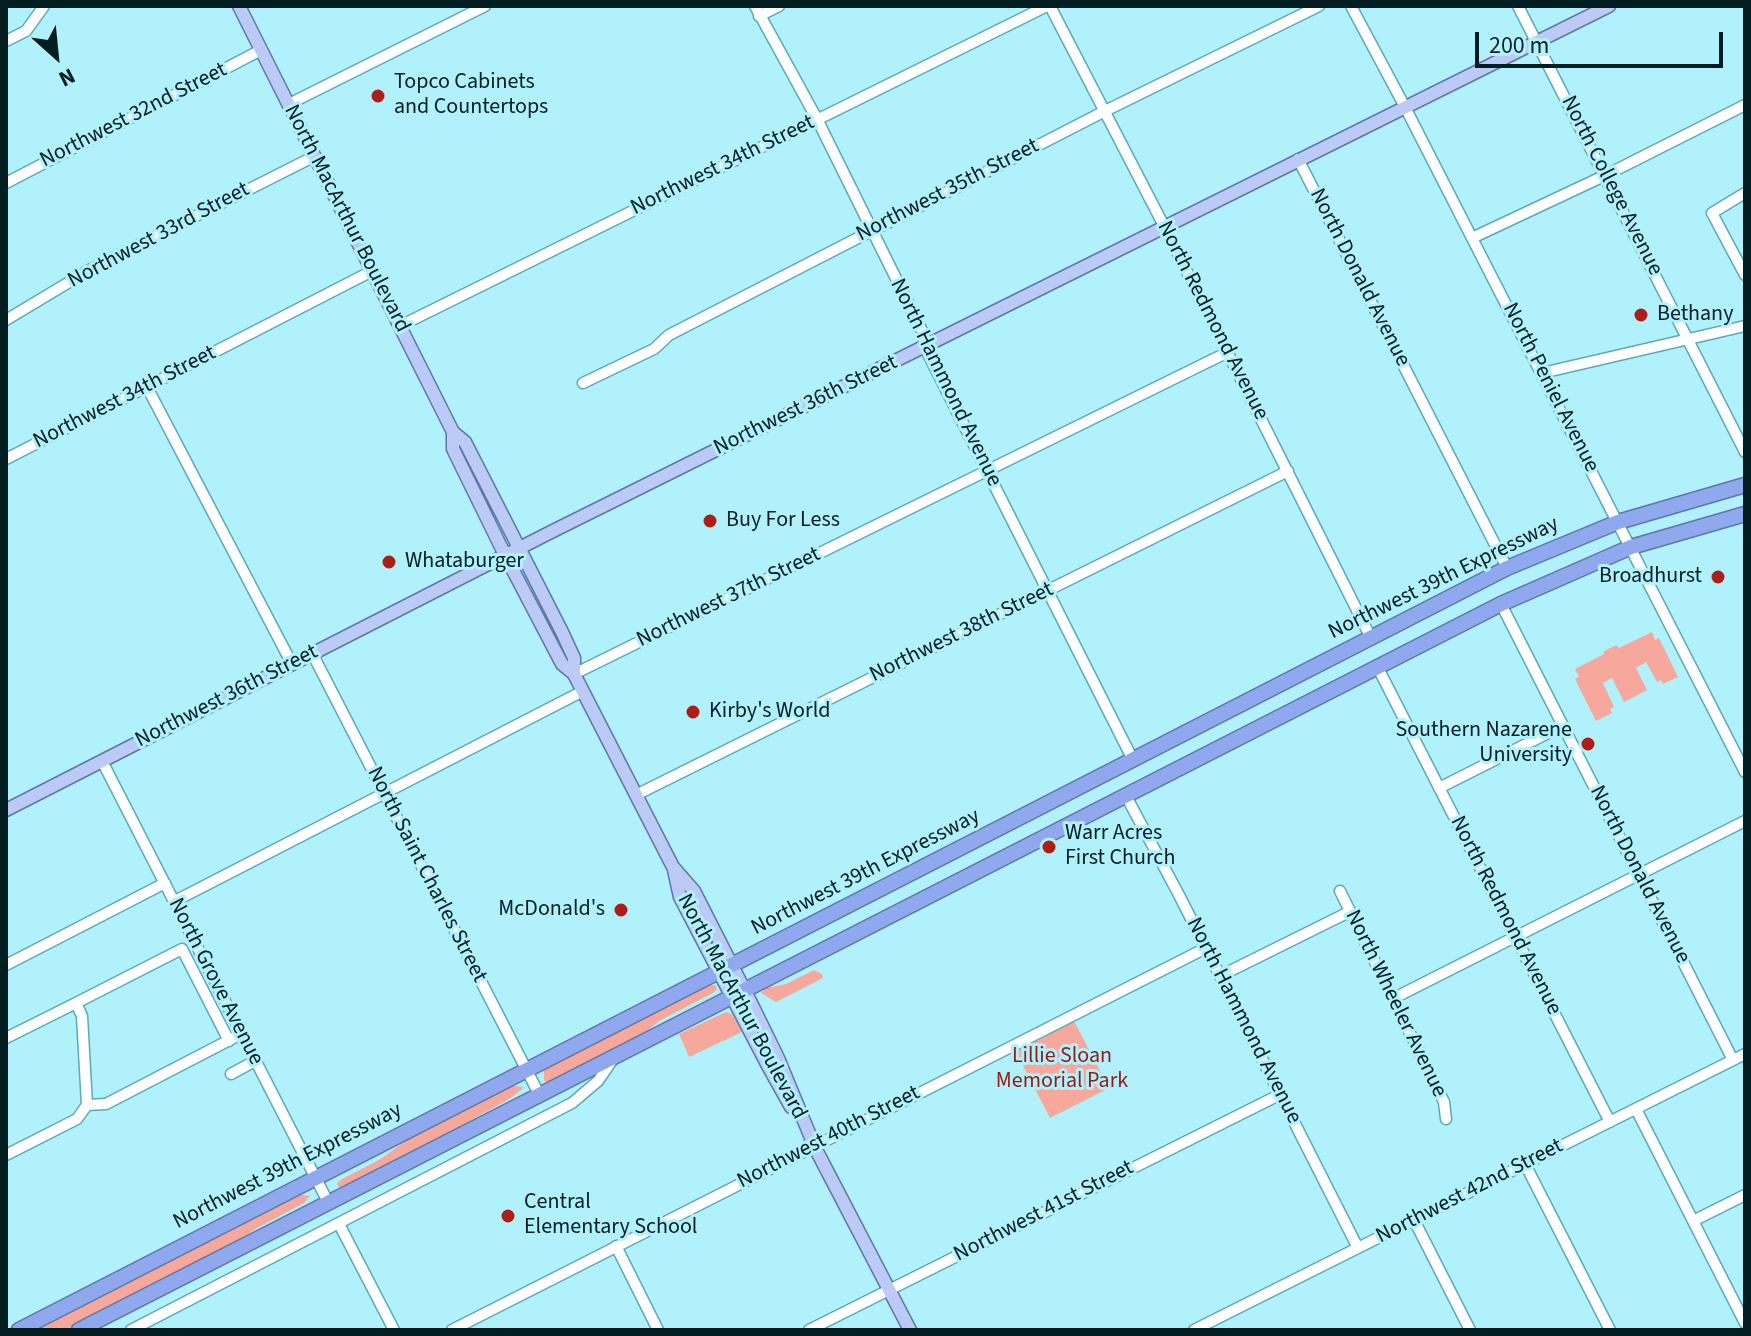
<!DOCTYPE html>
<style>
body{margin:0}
#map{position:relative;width:1751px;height:1336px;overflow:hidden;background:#b1f1fc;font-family:"Source Sans 3",sans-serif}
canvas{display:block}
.frame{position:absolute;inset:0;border:8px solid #031d20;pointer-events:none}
.north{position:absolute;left:16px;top:16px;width:80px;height:80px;-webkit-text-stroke:6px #b1f1fc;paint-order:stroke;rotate:153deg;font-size:22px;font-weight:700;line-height:32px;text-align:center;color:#031d20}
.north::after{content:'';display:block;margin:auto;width:28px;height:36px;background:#031d20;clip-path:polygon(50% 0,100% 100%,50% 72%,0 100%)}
.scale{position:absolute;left:1475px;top:32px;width:248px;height:36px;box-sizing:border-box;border:4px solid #031d20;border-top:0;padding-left:10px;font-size:24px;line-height:28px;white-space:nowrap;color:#031d20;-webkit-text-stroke:6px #b1f1fc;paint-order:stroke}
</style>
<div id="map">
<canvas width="1751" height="1336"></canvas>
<div class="frame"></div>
<div class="north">N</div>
<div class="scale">200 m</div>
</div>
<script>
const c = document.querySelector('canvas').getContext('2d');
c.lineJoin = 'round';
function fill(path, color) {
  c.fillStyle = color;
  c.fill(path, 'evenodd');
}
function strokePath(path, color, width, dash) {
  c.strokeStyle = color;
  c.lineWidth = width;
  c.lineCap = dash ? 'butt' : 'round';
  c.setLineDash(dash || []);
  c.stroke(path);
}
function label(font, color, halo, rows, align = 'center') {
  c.font = font + ' "Source Sans 3",sans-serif';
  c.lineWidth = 6;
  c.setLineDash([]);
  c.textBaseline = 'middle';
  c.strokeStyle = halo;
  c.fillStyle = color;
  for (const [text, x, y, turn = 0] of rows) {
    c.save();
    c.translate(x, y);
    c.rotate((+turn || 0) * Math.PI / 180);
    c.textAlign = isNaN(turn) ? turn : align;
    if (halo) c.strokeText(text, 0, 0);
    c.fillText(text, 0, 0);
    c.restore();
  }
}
const green = new Path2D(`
 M1652 632 1655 640 1659 638 1678 677 1663 684 1661 680 1657 682 1646 662 1636 668 1647 690 1624 702 1612 678 1603 683 1614 707 1610 709 1612 713 1596 721 1575 679 1579 677 1575 669 1604 654 1603 652 1616 645 1619 648Z
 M814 970 822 974 823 978 776 1002 761 993 766 988 786 984Z
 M710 985H716L717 989 713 993 659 1021 641 1036 551 1082 544 1081V1070Z
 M726 1012 732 1014 742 1032 689 1057 679 1034Z
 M1074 1021 1109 1088 1050 1118 1016 1052Z
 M512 1086 524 1087C506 1105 477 1114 456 1130L339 1188 337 1183 342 1179 379 1160 410 1138Z
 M301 1195 310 1196 304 1203 255 1229 241 1240 66 1330H37Z`);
const minor = new Path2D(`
 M755 6 817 119 923 333 925 348 1133 760
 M1050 6 1164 226 1371 638
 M1351 6 1405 107 1745 772
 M1518 6 1745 452
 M759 16 779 6
 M6 41 26 31 44 6
 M289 104 485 6
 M1298 159 1507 568
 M6 183 261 50
 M1745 193 1712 213 1745 275
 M1472 238 1606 175 1745 105
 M6 320 91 269 315 156
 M400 326 1047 6
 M1542 373 1745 326
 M583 383 654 349 669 335 1105 111 1319 6
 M147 387 292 664
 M6 459 372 271
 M1501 604 1733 1060
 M312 653 540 1096
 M1378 668 1610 1122
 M574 674 1228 352
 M102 761 328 1202
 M1439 788 1562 726
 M636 795 1288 471
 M1126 796 1179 895 1358 1248
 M1340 891 1444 1102 1446 1119
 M175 901 583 691
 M6 965 165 883
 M1220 976 1349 912
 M1394 998 1745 821
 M76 1003 182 949 229 1041
 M6 1038 76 1003 82 1016 87 1105
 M231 1074 255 1061
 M1636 1109 1745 1323
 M6 1155 77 1119 87 1105 106 1104 241 1034
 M1525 1164 1610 1330
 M1414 1220 1470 1330
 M1693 1221 1745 1195
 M339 1224 394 1330
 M616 1246 658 1330
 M131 1330 572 1103 598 1081 613 1059
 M452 1330 1206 948
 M809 1330 1281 1094
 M1194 1330 1745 1054`);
const major = new Path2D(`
 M239 6 453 432 465 442 562 632 574 658V674
 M453 432V449L505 555 562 664 574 674 673 867 694 891 750 1001 778 1058 814 1145
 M6 810 551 532 1609 6
 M674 870 680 897 767 1064 791 1107
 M811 1140 910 1330`);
const highway = new Path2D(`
 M19 1330 1507 568 1618 522 1745 485
 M79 1330 1501 604 1631 547 1745 514`);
const markers = [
 [378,96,8,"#ae1e18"],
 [1641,315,8,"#ae1e18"],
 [710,521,8,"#ae1e18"],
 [389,562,8,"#ae1e18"],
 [1718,577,8,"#ae1e18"],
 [693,712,8,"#ae1e18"],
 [1588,744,8,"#ae1e18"],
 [1049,847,8,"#ae1e18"],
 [621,910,8,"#ae1e18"],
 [508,1216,8,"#ae1e18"]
];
const poiNames = [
 ["Topco Cabinets",394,83],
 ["and Countertops",394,108],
 ["Bethany",1657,315],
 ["Buy For Less",726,521],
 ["Whataburger",405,562],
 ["Broadhurst",1702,577,"right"],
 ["Kirby's World",709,712],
 ["Southern Nazarene",1572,731,"right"],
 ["University",1572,756,"right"],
 ["Warr Acres",1065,834],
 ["First Church",1065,859],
 ["McDonald's",605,910,"right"],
 ["Central",524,1203],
 ["Elementary School",524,1228]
];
const streetNames = [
 ["Northwest 32nd Street",134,116,-27],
 ["Northwest 34th Street",723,166,-26],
 ["North College Avenue",1611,186,63],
 ["Northwest 35th Street",948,191,-27],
 ["North MacArthur Boulevard",346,219,63],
 ["Northwest 33rd Street",159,236,-28],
 ["North Donald Avenue",1359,278,63],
 ["North Redmond Avenue",1212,321,63],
 ["North Hammond Avenue",945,383,64],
 ["North Peniel Avenue",1550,388,63],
 ["Northwest 34th Street",125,398,-27],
 ["Northwest 36th Street",806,406,-26],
 ["Northwest 39th Expressway",1444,579,-26],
 ["Northwest 37th Street",729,598,-26],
 ["Northwest 38th Street",962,633,-26],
 ["Northwest 36th Street",227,697,-27],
 ["Northwest 39th Expressway",866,873,-27],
 ["North Saint Charles Street",426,875,63],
 ["North Donald Avenue",1639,875,63],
 ["North Redmond Avenue",1505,916,63],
 ["North Grove Avenue",215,982,63],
 ["North Wheeler Avenue",1395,1004,64],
 ["North MacArthur Boulevard",741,1007,62],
 ["North Hammond Avenue",1243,1021,63],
 ["Northwest 40th Street",829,1138,-27],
 ["Northwest 39th Expressway",288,1167,-27],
 ["Northwest 42nd Street",1470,1192,-27],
 ["Northwest 41st Street",1044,1212,-27]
];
const parkNames = [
 ["Lillie Sloan",1062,1057],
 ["Memorial Park",1062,1082]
];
fill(green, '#f6a89d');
strokePath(minor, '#59abb7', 13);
strokePath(major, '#5e77a6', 15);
strokePath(highway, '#5e77a6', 17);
strokePath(minor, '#fff', 10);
strokePath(major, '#bccbf5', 12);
strokePath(highway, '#8fa8ee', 14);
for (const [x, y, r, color] of markers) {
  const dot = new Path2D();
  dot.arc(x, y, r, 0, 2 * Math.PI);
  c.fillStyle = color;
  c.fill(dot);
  strokePath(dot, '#b1f1fc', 3);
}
label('22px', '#031d20', '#b1f1fc', poiNames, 'left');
label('22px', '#031d20', '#b1f1fc', streetNames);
label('22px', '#961b15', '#b1f1fc', parkNames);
</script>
